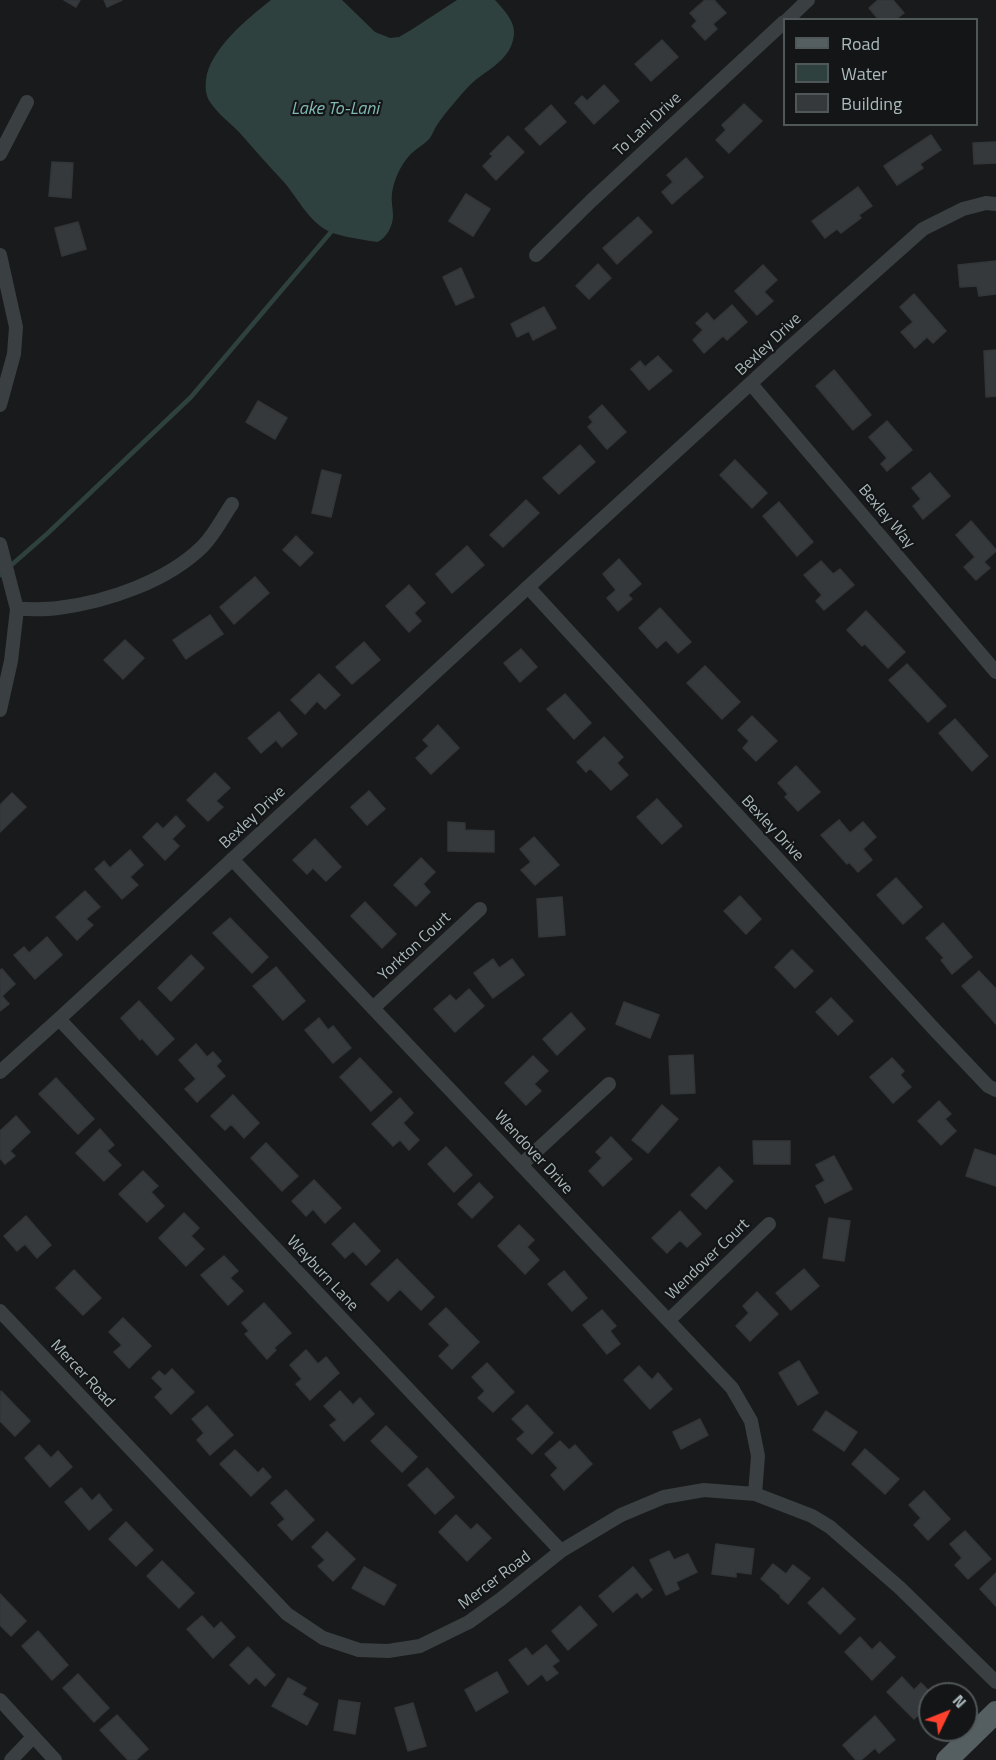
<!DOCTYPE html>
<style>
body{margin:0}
#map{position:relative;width:996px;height:1760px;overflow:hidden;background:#191a1c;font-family:"Titillium Web",sans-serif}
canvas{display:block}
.legend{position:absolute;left:783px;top:18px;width:195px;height:108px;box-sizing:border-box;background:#141517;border:2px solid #505759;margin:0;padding:8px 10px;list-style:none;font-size:18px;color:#abbabc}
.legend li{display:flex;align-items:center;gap:12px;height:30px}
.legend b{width:30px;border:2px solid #505759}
.north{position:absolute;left:918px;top:1682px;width:60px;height:60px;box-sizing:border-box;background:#141517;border:2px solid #505759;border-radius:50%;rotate:47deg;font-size:16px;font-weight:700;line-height:24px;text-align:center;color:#abbabc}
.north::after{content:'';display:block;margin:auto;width:21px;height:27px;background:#ff412e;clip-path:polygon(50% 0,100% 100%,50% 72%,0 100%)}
</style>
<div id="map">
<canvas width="996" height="1760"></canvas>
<ul class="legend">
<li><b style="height:8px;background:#555e60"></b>Road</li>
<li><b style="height:16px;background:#2e413e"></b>Water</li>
<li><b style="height:16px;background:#36393b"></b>Building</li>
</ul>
<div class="north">N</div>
</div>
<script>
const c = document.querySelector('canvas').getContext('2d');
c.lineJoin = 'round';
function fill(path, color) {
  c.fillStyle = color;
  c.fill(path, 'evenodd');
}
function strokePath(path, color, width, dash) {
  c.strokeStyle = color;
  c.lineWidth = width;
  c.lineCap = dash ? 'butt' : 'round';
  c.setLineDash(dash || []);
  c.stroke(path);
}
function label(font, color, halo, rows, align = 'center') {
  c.font = font + ' "Titillium Web",sans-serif';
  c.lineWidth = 4.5;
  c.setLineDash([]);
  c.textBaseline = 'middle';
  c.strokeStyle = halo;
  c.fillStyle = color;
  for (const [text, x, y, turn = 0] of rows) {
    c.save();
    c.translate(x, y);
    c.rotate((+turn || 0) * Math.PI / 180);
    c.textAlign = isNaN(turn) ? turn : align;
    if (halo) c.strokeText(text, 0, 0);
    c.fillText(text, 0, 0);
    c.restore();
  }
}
const water = new Path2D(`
 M271 0H342L375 32 390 38 399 37 411 30 457 0H495C505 11 518 24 513 40 508 62 484 71 469 86 458 98 446 112 437 125 434 129 433 134 430 138 424 145 415 149 409 156 400 166 394 180 392 193 391 202 393 208 393 216 393 226 386 239 377 242 365 240 337 236 328 231 307 220 297 196 282 180 267 164 253 148 239 132 229 122 218 114 210 102 206 96 205 88 206 80 209 50 248 18 271 0Z`);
const stream = new Path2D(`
 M0 575 48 533 191 397 331 232`);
const building = new Path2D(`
 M64 0H80L76 7Z
 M104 0H122L107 7Z
 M705 0H714L726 13 713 24 717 29 705 40 692 26 697 21 690 13Z
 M878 0H893L904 13 895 20H879L869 8Z
 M662 40 678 57 651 81 635 64Z
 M604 85 619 101 594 124 575 103 582 96 587 101Z
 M744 104 762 121 729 153 716 140 726 130 722 125Z
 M551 105 566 122 540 145 525 129Z
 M931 135 941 150 920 164 923 168 897 185 884 166Z
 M508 136 524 152 496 180 483 166 493 156 490 154Z
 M996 142V163L974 164 973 143Z
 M686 158 703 177 672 204 662 192 673 182 667 175Z
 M52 162 73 163 71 198 49 196Z
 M858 187 872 206 859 215 861 218 841 233 837 229 825 238 812 221Z
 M466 194 490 209 473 236 449 221Z
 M638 217 652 232 617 264 603 248Z
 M78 222 86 249 62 256 55 228Z
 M996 261V294L979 296 977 286 960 287 958 265Z
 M598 264 611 278 589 299 576 286Z
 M763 265 777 280 764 292 773 301 757 315 735 291Z
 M461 268 474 297 456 305 443 277Z
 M914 294 946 331 933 343 927 337 915 348 901 332 913 322 900 307Z
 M732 305 747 322 727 340 723 336 704 353 693 340 703 330 696 323 707 313 714 321Z
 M544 307 556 328 533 340 529 331 517 337 511 324Z
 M996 350V396L986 397 984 351Z
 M658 356 672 371 649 390 631 369 640 361 645 367Z
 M834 370 871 415 853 430 816 386Z
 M258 401 287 418 275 439 246 422Z
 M602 405 626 432 607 449 588 427 593 422 589 417Z
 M887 421 912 450 887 471 881 464 887 458 869 437Z
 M580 445 595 462 559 494 543 478Z
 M735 460 767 493 752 508 720 475Z
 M322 470 341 475 331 517 312 513Z
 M930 473 950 496 923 519 913 506 921 499 912 488Z
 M526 500 539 513 503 547 490 535Z
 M779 502 813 542 797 556 763 516Z
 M971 521 996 550V551L984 562 990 568 976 580 964 567 975 557 956 535Z
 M296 536 313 553 300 566 283 550Z
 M467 546 484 565 452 593 436 574Z
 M619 559 641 584 628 595 632 599 618 611 607 598 616 590 603 574Z
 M821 561 833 574 840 569 854 585 824 610 816 601 822 595 804 575Z
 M255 577 269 593 234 624 220 607Z
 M409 585 425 603 414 613 421 621 409 632 386 606Z
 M660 608 691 642 678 653 666 640 657 648 639 628Z
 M866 611 905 652 888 668 865 644 862 646 847 630Z
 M210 615 223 634 186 659 173 640Z
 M125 640 144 658 123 679 104 660Z
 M364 642 380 660 352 684 336 667Z
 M521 649 537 667 520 682 504 663Z
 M907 664 946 706 928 722 889 680Z
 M705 666 740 702 722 719 687 683Z
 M319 674 340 695 325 709 317 701 305 714 291 700Z
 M565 694 591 723 574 739 547 709Z
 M279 712 297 734 282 747 276 740 261 753 248 738Z
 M752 716 777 741 756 761 743 748 749 741 738 730Z
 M955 719 988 756 972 771 939 733Z
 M438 725 459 748 431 774 416 758 429 746 423 740Z
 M604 737 623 757 617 763 628 775 611 790 590 768 586 772 577 762Z
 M796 766 820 792 798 811 785 797 788 794 778 783Z
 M215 773 230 788 216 801 223 807 208 821 187 800Z
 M369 791 385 809 367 825 351 807Z
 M12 793 26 807 0 832V805Z
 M657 799 682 826 662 844 637 817Z
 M176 816 185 826 172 839 179 846 165 860 143 837 157 823 163 829Z
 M839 820 850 833 863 822 876 837 863 849 872 860 858 872 849 862 847 864 821 835Z
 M448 822 465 823V830L494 831V852L448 851Z
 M534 837 559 865 535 885 521 870 531 862 520 849Z
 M315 839 341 867 326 881 313 868 307 874 293 860Z
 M130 850 143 865 130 877 138 885 122 899 95 869 104 861 110 868Z
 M421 858 435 872 423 884 430 892 416 906 394 885Z
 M896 878 922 907 903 924 877 895Z
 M85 891 100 907 86 919 93 925 77 940 56 917Z
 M740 896 761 919 746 934 724 911Z
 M562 897 565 935 539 937 537 899Z
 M365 902 396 934 382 948 351 916Z
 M230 918 268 957 252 973 213 933Z
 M943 923 972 957 952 974 941 960 944 958 926 938Z
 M47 937 62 955 35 979 14 955 24 947 29 953Z
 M792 950 813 971 795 988 775 967Z
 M191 955 204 968 171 1001 158 988Z
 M493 959 499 968 512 959 524 975 493 998 474 973Z
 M276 967 305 1001 283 1020 253 986Z
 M2 969 15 984 2 996 9 1004 0 1011V970Z
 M979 971 996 989V1024L962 986Z
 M469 989 484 1006 455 1032 434 1009 450 995 456 1001Z
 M831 998 853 1021 838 1035 816 1012Z
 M139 1001 174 1039 157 1055 142 1038 140 1040 121 1018Z
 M624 1002 659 1015 650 1038 616 1024Z
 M571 1013 585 1029 557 1055 543 1039Z
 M319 1018 328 1030 333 1026 351 1048 333 1063 305 1030Z
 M196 1044 207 1057 213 1052 221 1061 216 1066 225 1076 197 1102 185 1089 196 1079 179 1060Z
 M693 1055 695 1093 671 1094 669 1056Z
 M533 1056 548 1071 534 1084 541 1091 526 1105 505 1083Z
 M360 1058 392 1092 371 1111 340 1077Z
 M892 1058 904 1071 900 1075 911 1087 893 1103 870 1077Z
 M56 1078 94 1119 78 1134 39 1094Z
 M233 1095 259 1123 244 1138 231 1124 225 1130 211 1116Z
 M400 1098 413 1113 403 1123 419 1140 409 1150 400 1140 393 1146 372 1124Z
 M939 1101 951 1114 945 1119 956 1131 941 1145 918 1121Z
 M662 1105 678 1119 648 1153 632 1140Z
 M16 1116 30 1132 10 1151 15 1156 5 1164 0 1158V1131Z
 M100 1129 114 1145 107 1151 121 1165 104 1181 76 1153Z
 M611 1137 632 1159 603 1186 589 1171 602 1158 596 1152Z
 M753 1141H790V1164H754Z
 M266 1143 298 1176 282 1191 251 1158Z
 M446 1147 472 1175 454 1192 428 1164Z
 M975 1149 996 1156V1186L966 1176Z
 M834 1156 852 1189 825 1203 816 1186 825 1181 816 1165Z
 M719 1167 733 1181 706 1209 691 1195Z
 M143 1171 158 1186 151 1192 164 1206 147 1222 119 1194Z
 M314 1180 341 1208 325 1223 313 1209 306 1216 292 1201Z
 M479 1183 493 1197 472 1218 458 1204Z
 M680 1211 701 1234 687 1247 680 1240 667 1253 652 1238Z
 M184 1213 199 1228 191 1236 204 1249 186 1266 159 1238Z
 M26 1216 51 1245 37 1258 25 1244 17 1251 4 1236Z
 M829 1218 850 1221 844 1261 823 1258Z
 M354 1223 380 1251 366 1265 353 1251 345 1258 332 1244Z
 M519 1225 534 1240 527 1247 539 1260 525 1274 498 1246Z
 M224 1256 238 1271 230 1278 243 1291 228 1305 201 1275Z
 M397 1259 434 1297 421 1310 400 1289 388 1301 371 1284Z
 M804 1269 819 1286 791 1310 776 1293Z
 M74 1270 101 1298 83 1315 56 1288Z
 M564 1271 587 1298 572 1311 548 1284Z
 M757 1292 778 1314 750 1341 736 1326 749 1313 743 1306Z
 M264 1303 291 1333 274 1348 276 1350 267 1359 245 1334 249 1331 242 1323Z
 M446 1308 479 1342 452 1369 439 1356 450 1345 429 1324Z
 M602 1310 616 1326 610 1331 620 1344 607 1354 583 1325Z
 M123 1318 151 1346 129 1368 114 1352 122 1345 109 1332Z
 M306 1350 318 1364 326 1357 339 1373 310 1400 296 1384 302 1379 290 1365Z
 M799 1361 818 1393 798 1405 779 1373Z
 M487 1363 514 1392 493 1412 478 1398 485 1391 472 1377Z
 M639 1366 652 1380 658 1373 672 1389 650 1409 624 1380Z
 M172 1369 194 1392 171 1414 155 1397 163 1389 152 1378 159 1371 165 1376Z
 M1 1391 30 1421 15 1436 0 1421Z
 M340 1391 353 1405 360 1398 374 1414 344 1441 330 1425 337 1420 324 1406Z
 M527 1405 553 1433 532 1454 517 1439 525 1432 512 1419Z
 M207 1406 233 1435 210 1455 197 1440 204 1433 192 1419Z
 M826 1411 857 1432 844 1451 813 1430Z
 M700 1419 708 1435 681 1449 673 1432Z
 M386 1426 417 1457 402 1472 371 1441Z
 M560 1441 569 1450 575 1445 592 1464 564 1490 551 1475 558 1468 545 1454Z
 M39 1445 51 1458 58 1451 72 1467 50 1487 25 1458Z
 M865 1449 899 1479 885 1494 852 1464Z
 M235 1450 258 1473 263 1468 271 1477 251 1496 220 1464Z
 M427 1468 454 1497 435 1514 408 1485Z
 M81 1488 92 1501 99 1494 112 1510 89 1530 65 1502Z
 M286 1490 314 1520 292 1540 278 1525 285 1519 271 1503Z
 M924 1491 950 1519 928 1540 914 1525 921 1518 909 1505Z
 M456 1515 471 1530 477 1524 491 1538 467 1561 439 1532Z
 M126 1522 153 1550 136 1566 109 1539Z
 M965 1531 991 1559 968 1579 955 1565 962 1558 950 1544Z
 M327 1532 355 1559 333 1581 318 1566 325 1560 312 1547Z
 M716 1544 754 1549 751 1574 736 1572V1577L712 1574Z
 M669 1551 674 1560 688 1554 697 1572 676 1582 679 1589 666 1595 650 1560Z
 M162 1561 194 1593 179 1608 147 1576Z
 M773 1564 786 1574 793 1565 810 1578 788 1604 780 1597 781 1596 761 1579Z
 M364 1567 396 1585 384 1605 352 1588Z
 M633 1567 652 1590 642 1598 637 1592 613 1612 599 1596Z
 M996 1573V1606L980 1589Z
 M823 1588 855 1619 840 1634 808 1603Z
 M0 1594 26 1621 11 1636 0 1625Z
 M580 1606 597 1625 568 1650 552 1631Z
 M202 1616 214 1629 221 1622 235 1637 213 1658 187 1629Z
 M38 1631 68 1665 52 1680 22 1646Z
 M860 1637 872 1650 880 1642 895 1657 872 1680 845 1652Z
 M546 1645 559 1661 552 1666 558 1673 547 1681 542 1674 528 1685 509 1660 526 1648 532 1656Z
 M248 1647 275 1675 265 1686 256 1677 249 1684 230 1665Z
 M497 1672 508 1692 476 1711 465 1690Z
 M78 1674 109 1708 94 1722 63 1688Z
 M902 1677 914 1690 921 1683 932 1694H930V1704L914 1719 887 1692Z
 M288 1678 306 1688 302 1695 318 1704 307 1725 272 1706Z
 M339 1700 360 1703 355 1734 334 1730Z
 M413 1703 426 1746 408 1751 395 1708Z
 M117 1715 148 1749 136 1760H128L100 1730Z
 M875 1716 895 1740 879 1753 875 1748 861 1760H856L843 1745Z`);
const minor = new Path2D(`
 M787 20 808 0
 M0 154 27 102
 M0 255 16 327 14 354 0 405
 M536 255 592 200 784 22
 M751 384 996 672
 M0 544 17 609 11 661 0 710
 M528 587 934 1029 988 1086 996 1090
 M17 609C30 609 45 610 58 608 107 602 168 581 203 546 215 534 223 517 232 504
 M232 859 732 1388 751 1421 758 1456 755 1494
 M373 1008 480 909
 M59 1019 561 1551
 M0 1072 59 1019 528 587 787 350 923 229 963 209 986 203 996 204
 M521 1165 609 1084
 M0 1311 287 1614 323 1638 359 1650 388 1651 420 1646 469 1622 501 1599 561 1551 621 1515 664 1497 704 1490 755 1494 812 1516 830 1527 900 1588 996 1682
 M669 1320 769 1224
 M0 1700 55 1760
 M11 1760 33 1737`);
const primary = new Path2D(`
 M947 1760 996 1712`);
const streetNames = [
 ["To Lani Drive",648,125,-43],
 ["Bexley Drive",769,345,-43],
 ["Bexley Way",886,517,50],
 ["Bexley Drive",253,818,-43],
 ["Bexley Drive",772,829,47],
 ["Yorkton Court",415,947,-43],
 ["Wendover Drive",533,1153,47],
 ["Wendover Court",708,1260,-44],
 ["Weyburn Lane",322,1274,47],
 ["Mercer Road",82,1374,47],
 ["Mercer Road",495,1581,-37]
];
const waterNames = [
 ["Lake To-Lani",335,110]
];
fill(water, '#2e413e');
strokePath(stream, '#2e413e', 4.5);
fill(building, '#36393b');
strokePath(building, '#333638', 1.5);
strokePath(minor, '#3a3f41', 14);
strokePath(primary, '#555e60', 22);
label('16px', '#abbabc', '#141517', streetNames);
label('italic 18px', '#80b9b3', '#141517', waterNames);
</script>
